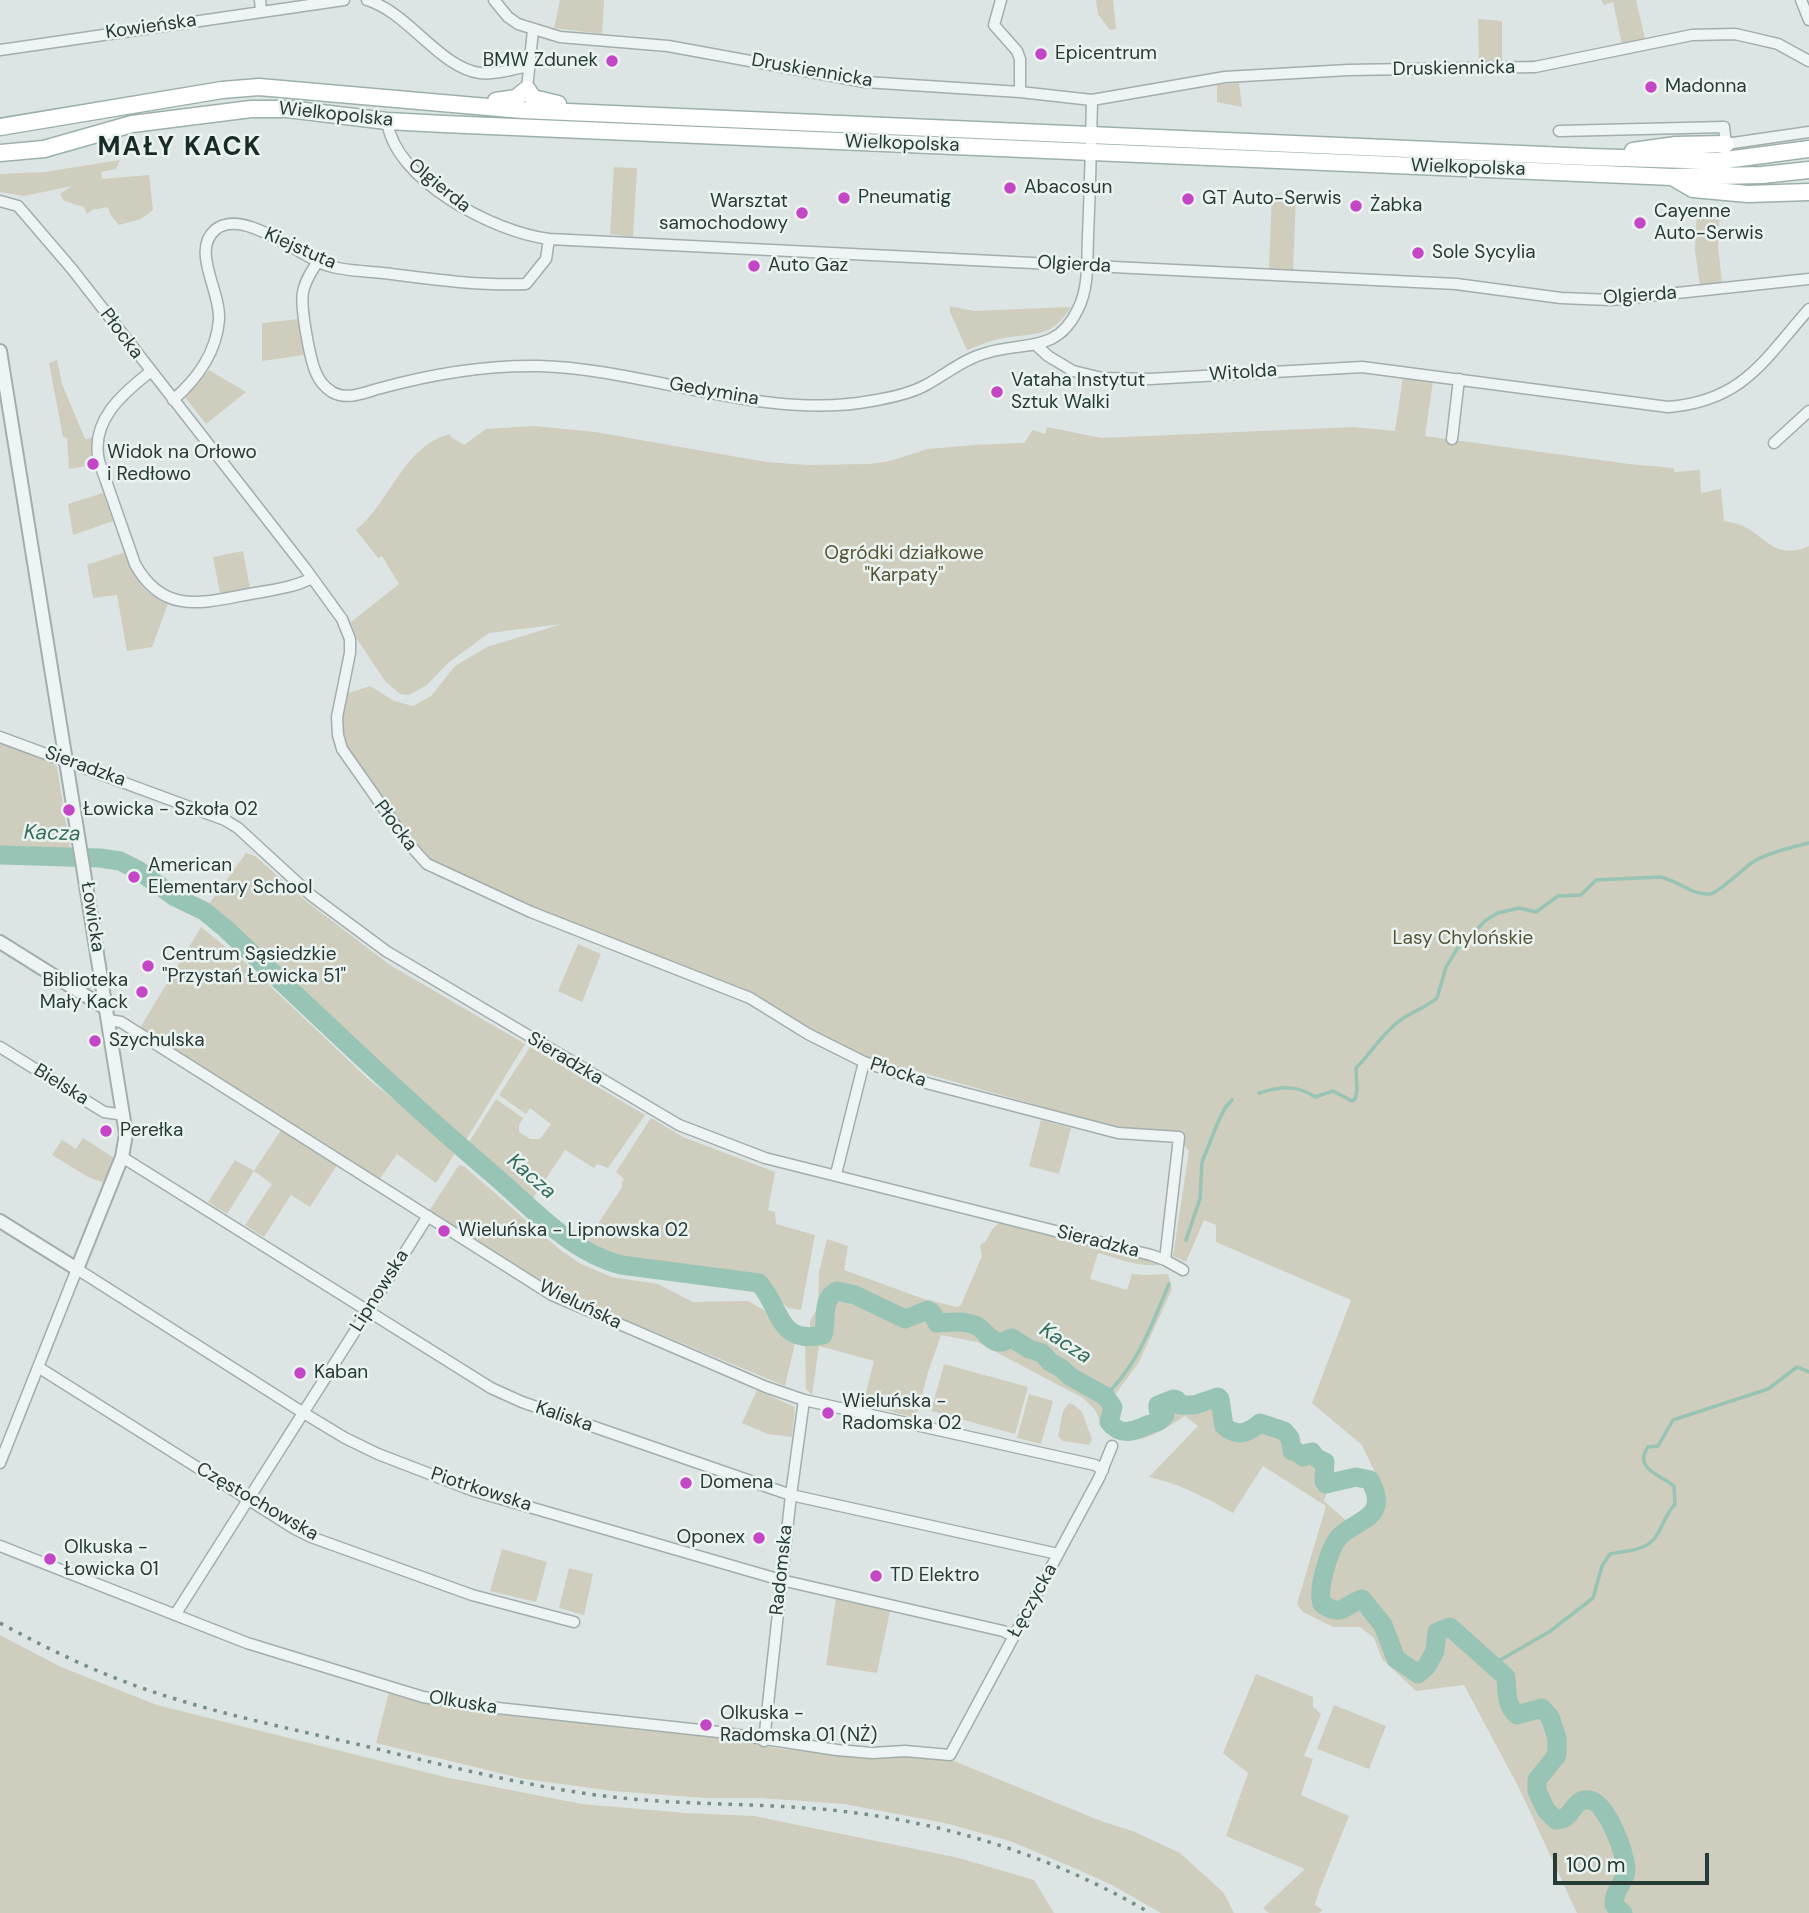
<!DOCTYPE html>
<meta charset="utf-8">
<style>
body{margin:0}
#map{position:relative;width:1809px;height:1913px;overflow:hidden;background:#dce5e3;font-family:"DM Sans",sans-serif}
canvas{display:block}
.scale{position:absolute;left:1553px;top:1853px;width:156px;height:32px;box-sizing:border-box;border:4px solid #263a36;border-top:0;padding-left:9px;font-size:21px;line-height:24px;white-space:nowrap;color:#263a36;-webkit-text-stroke:5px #ebf3f1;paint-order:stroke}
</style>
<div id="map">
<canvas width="1809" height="1913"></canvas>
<div class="scale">100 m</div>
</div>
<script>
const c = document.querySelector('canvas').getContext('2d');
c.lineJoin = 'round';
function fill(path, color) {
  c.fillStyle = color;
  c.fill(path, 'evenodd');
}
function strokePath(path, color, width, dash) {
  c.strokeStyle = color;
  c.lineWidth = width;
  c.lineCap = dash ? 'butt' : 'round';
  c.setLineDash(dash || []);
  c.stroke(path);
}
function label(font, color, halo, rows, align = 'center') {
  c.font = font + ' "DM Sans",sans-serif';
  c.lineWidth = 5;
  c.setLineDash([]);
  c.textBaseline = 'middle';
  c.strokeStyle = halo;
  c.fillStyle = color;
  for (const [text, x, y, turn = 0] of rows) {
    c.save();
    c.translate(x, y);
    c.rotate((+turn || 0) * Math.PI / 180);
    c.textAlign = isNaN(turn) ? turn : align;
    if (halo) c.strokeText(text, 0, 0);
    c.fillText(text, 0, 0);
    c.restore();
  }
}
const green = new Path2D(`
 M560 0H604L602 34 554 28Z
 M1096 0H1113L1116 29 1110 30 1098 14Z
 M1601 0H1636L1645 39 1622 44 1613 2 1604 5Z
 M1478 19 1502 21V62L1479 63Z
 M1239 83 1242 107 1217 102V85Z
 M120 160 116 169 101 172 102 179 149 175 153 210 141 219 119 225 110 214 108 207 92 210 87 214 84 207 64 201 60 194 72 186 24 196 0 192V174L45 172Z
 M614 167 637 168 633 237 610 234Z
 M1272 194 1296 196 1293 270 1269 269Z
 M1697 210H1720L1718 246 1722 283 1700 286 1695 251Z
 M950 306 974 311 1071 307C1051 340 1032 332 999 339 988 341 978 346 967 350L950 312Z
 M299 319 304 355 262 361V323Z
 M57 360 62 384 85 439 92 438 91 465 69 469 67 438 63 437 49 363Z
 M209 370 246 392 206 424 185 397Z
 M1403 377 1433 381 1425 436 1629 464 1673 468 1675 472 1700 470 1701 493 1721 489 1724 521C1729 522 1736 523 1741 525 1767 537 1775 561 1809 546V1913H1577L1519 1788 1464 1685 1416 1691 1382 1659 1374 1638 1360 1627H1333L1303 1612 1297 1604 1326 1506 1263 1466 1233 1513C1205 1497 1180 1484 1149 1477L1198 1426 1185 1416C1173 1424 1147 1441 1132 1440 1123 1440 1114 1435 1105 1431L1095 1410 1083 1398 977 1342 941 1335 928 1372 916 1418 863 1404 874 1361 819 1346 812 1395 806 1389 805 1341 815 1344 816 1331 810 1329V1321L818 1307 819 1272 827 1239 848 1246 844 1270 924 1299 957 1307 961 1305 982 1256 980 1245C991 1241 987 1230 1000 1223L1163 1264C1143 1269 1117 1258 1098 1253L1090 1279 1127 1290 1132 1274 1144 1275 1168 1274 1172 1289 1139 1362 1114 1396 1116 1404 1114 1414 1116 1419 1131 1428 1148 1418 1151 1410V1405C1162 1391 1173 1399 1187 1400 1198 1400 1209 1395 1220 1394L1223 1398 1222 1409 1225 1425C1239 1436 1246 1436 1262 1427L1285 1439V1447L1298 1458 1321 1466 1319 1478 1328 1489 1324 1501 1357 1530 1376 1515 1382 1498 1379 1481 1362 1445 1312 1403 1351 1300 1216 1242V1225L1204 1220 1186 1262 1173 1256 1189 1151 1178 1137 1169 1131 1121 1129 867 1057 812 1030 753 994 727 982 534 909 428 862C408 840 348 764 343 737 340 725 345 707 346 694L370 686 394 701 413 706 431 696 455 666 487 647 562 624 489 633 448 663 427 685 409 695 400 694 385 681 357 639 351 622 399 584 382 556 378 558 356 530C391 502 403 446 450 434L451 437 464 445 486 429 533 426 595 432 766 462 807 465 870 464 890 461 928 449 974 445 1024 443 1033 430 1045 434 1047 427 1101 438 1353 427 1395 431Z
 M103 493 113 521 73 535 68 504Z
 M243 551 250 588 220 593 213 557Z
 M125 552C136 579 140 592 168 604L152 647 127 651 117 595 93 598 87 565Z
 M0 744 50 761 57 767 73 867 0 860Z
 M246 853 255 856 307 902 390 965 525 1044 466 1140 449 1125 443 1126 434 1119 431 1112 379 1070 212 909 209 904Z
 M201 927 248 965 368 1079 457 1150 436 1183 397 1154 379 1180 140 1028Z
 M578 944 601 954 582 1002 558 991Z
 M530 1047 645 1115 608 1168 597 1164 594 1168 565 1150 533 1198 482 1157 469 1142 496 1099 523 1118 519 1125V1132L530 1139H540L551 1124 530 1108 526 1114 499 1095Z
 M651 1118 683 1137 775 1172 768 1210 775 1212 776 1224 815 1235 801 1310 788 1308 778 1299 770 1285 755 1276 746 1278 707 1274 616 1257 585 1243 623 1186 621 1184 624 1179 616 1172Z
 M1041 1120 1071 1128 1059 1174 1029 1166Z
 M281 1130 337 1165 310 1207 291 1195 264 1237 245 1225 272 1184 254 1171 227 1214 208 1202 235 1160 254 1171Z
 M83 1138 114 1158 105 1183 88 1177 52 1155 62 1140 76 1149Z
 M459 1165 465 1167 560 1250 581 1264 612 1277 658 1284 693 1302 748 1301 764 1310 784 1334 796 1339 785 1386 561 1293 429 1211Z
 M944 1364 1028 1387 1015 1434 931 1411Z
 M757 1390 795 1407 792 1437 768 1434 742 1423Z
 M1029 1394 1053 1401 1041 1444 1017 1438Z
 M1068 1404H1073L1082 1412 1092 1439 1089 1445 1063 1441 1058 1436 1063 1411Z
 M502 1549 547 1562 536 1602 490 1591Z
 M569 1568 593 1574 584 1615 559 1608Z
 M836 1598 890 1611 877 1673 826 1665Z
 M0 1635 61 1667 157 1705 449 1778 582 1804 685 1813 754 1816 959 1858 1034 1880 1054 1913H0Z
 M1256 1674 1313 1697V1707L1321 1714 1304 1756 1313 1759 1301 1795 1349 1816 1319 1891 1315 1905 1323 1910 1319 1913H1269L1263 1908 1305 1869 1226 1836 1248 1773 1223 1753Z
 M389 1692 439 1705 637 1730 718 1737 781 1749 866 1758 903 1756 954 1761 1101 1821 1135 1832 1180 1853 1223 1892 1234 1913H1161L1112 1885 1079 1870 1010 1841 945 1823 844 1804 761 1798H705L613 1791 524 1779 376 1743Z
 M1334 1705 1386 1726 1369 1769 1317 1749Z`);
const stream = new Path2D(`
 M1259 1093C1280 1087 1296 1084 1315 1097L1333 1091 1352 1101 1355 1099 1357 1090 1356 1068C1371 1053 1382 1034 1398 1022 1410 1012 1426 1008 1437 998L1446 967 1457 949 1486 920 1498 913 1519 908 1536 912 1558 896 1581 895 1596 880 1660 877C1678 880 1690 895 1710 894 1717 894 1744 868 1753 862 1766 853 1793 847 1809 843
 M1186 1240 1200 1199 1202 1162 1218 1122 1225 1108 1232 1100
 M1105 1396C1138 1365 1152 1324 1169 1284
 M1493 1664 1549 1632 1593 1598 1602 1566 1610 1554C1624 1551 1644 1551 1654 1539 1663 1528 1664 1516 1675 1504L1674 1486C1660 1475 1633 1468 1648 1447L1658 1446 1673 1420 1768 1389 1797 1367 1809 1372`);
const river = new Path2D(`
 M0 855 100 858 120 861 138 870 175 897 204 911 226 929C315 1013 403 1098 496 1177 534 1210 571 1252 621 1265L759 1283C782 1309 777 1345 823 1335 828 1318 820 1300 837 1291L855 1295 905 1319 928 1310 932 1313 937 1323C951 1322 964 1320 977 1326 985 1330 990 1343 1001 1342 1004 1342 1008 1339 1012 1338L1029 1349 1042 1353 1050 1362 1061 1368 1071 1377 1105 1396 1113 1407 1109 1422C1120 1436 1132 1432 1145 1426 1154 1422 1160 1423 1165 1415L1158 1409V1405L1173 1399 1177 1400 1180 1405H1194L1218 1397 1220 1399 1224 1426C1237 1437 1247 1434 1260 1423L1284 1431 1290 1438 1292 1451H1296L1303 1457 1307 1453 1312 1452 1316 1458 1325 1462 1324 1481 1326 1484 1356 1477 1370 1480C1391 1519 1356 1519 1339 1537 1329 1549 1317 1589 1322 1604 1343 1618 1344 1605 1362 1599L1383 1625 1396 1659 1418 1674 1427 1666 1435 1651 1437 1632 1450 1627 1506 1677C1507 1691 1506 1706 1517 1715L1542 1708 1550 1717 1557 1738V1755L1537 1780V1791L1546 1810 1556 1820C1573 1821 1572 1797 1590 1800 1607 1803 1626 1854 1626 1870 1625 1884 1613 1890 1614 1905L1623 1913`);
const minor = new Path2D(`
 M260 0 261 11
 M367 0C408 12 440 68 480 73 495 75 513 69 528 66
 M494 0 508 17 518 24 560 37 668 46 865 82 1020 92 1092 100 1225 77 1348 70 1535 67 1692 35 1735 34 1757 39 1778 44 1809 61
 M1001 0 994 25 1017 51 1020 59V92
 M1801 0 1809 20
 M0 50 344 0
 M527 89 533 30
 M387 121C395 181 494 232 549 239L1456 284 1561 298 1611 300 1809 279
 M1559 131 1724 127 1726 144 1809 132
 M0 201 18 206 72 269 305 568 342 619 350 639V653L337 717 338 735 342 749 408 843 427 864 531 912 750 998 808 1034 864 1062 930 1084 1118 1133 1179 1137 1165 1260
 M318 261C312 271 305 280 303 292 300 307 310 361 317 375 320 382 326 388 332 392 348 401 365 392 381 388 432 374 486 365 539 366 647 369 764 421 871 401 889 398 910 394 926 385 946 374 964 359 986 353 1024 341 1057 354 1078 309 1089 288 1087 260 1088 236 1090 191 1091 145 1092 100
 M1036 345 1048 356 1073 371 1102 378 1150 379 1362 367 1668 407C1743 401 1764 360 1809 309
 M150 372C122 394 90 421 99 461L135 564C163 615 202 603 250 594 271 590 293 588 312 578
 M173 400C197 379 216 354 219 320 221 291 191 251 215 230 242 207 298 255 326 265 343 271 365 271 383 273 431 279 478 286 526 284L546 259 549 239
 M1452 439 1459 379
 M1774 443 1809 411
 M0 737 225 820 238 828 312 896 386 951 679 1125 765 1158 1151 1255 1165 1260 1183 1270
 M109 1020 121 1022 552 1295 766 1387 804 1400 1095 1465 1103 1470
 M0 1047 104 1112 124 1115
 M122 1157 491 1388 522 1402 791 1495 1058 1554
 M836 1174 864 1062
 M38 1367 295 1529 311 1537 472 1595 574 1622
 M0 1463 77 1269 302 1412 345 1438 378 1454 474 1491 781 1580 1003 1631 1013 1636
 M0 1546 247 1643 423 1697 479 1706 719 1732 837 1750 872 1753 905 1751 950 1755 1099 1478 1112 1446
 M175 1615 428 1216
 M764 1741 791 1495 804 1400`);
const tertiary = new Path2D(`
 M0 351 126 1134 122 1157 77 1269 0 1221
 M0 942 107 1009`);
const primary = new Path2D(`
 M496 101 516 98 527 89 533 98 558 104
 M0 127 222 90 259 87 522 110 1589 157 1718 161 1809 149
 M1633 151 1676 145 1726 144
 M0 153 44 149 132 124 251 109H288L387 121 444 124 1672 177 1762 175 1809 170
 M1674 178 1693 189 1748 194 1809 192`);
const rail = new Path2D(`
 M0 1623C46 1648 93 1671 142 1688 216 1714 293 1729 369 1747 447 1766 525 1786 604 1796 676 1805 748 1803 820 1809 936 1819 1050 1854 1150 1913`);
const markers = [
 [1041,54,7,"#c445c5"],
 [612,61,7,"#c445c5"],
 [1651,87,7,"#c445c5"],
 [1010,188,7,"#c445c5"],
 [844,198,7,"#c445c5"],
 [1188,199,7,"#c445c5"],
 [1356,206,7,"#c445c5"],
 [802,213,7,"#c445c5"],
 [1640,223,7,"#c445c5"],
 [1418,253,7,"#c445c5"],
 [754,266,7,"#c445c5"],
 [997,392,7,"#c445c5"],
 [93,464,7,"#c445c5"],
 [69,810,7,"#c445c5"],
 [134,877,7,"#c445c5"],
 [148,966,7,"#c445c5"],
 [142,992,7,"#c445c5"],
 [95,1041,7,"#c445c5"],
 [106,1131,7,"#c445c5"],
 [444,1231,7,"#c445c5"],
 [300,1373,7,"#c445c5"],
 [828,1413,7,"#c445c5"],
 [686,1483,7,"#c445c5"],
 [759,1538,7,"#c445c5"],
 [50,1559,7,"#c445c5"],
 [876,1576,7,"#c445c5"],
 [706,1725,7,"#c445c5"]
];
const streetNames = [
 ["Kowieńska",151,27,-8],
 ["Druskiennicka",1454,69,-1],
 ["Druskiennicka",812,71,10],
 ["Wielkopolska",336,115,6],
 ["Wielkopolska",902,144,2],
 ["Wielkopolska",1468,168,2],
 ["Olgierda",439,186,39],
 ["Kiejstuta",300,249,24],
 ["Olgierda",1074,265,3],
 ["Olgierda",1640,296,-4],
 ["Płocka",121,334,53],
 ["Witolda",1243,373,-4],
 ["Gedymina",714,392,10],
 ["Sieradzka",85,767,20],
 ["Płocka",395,826,53],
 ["Łowicka",92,917,81],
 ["Sieradzka",565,1059,31],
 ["Płocka",898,1073,18],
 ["Bielska",61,1085,32],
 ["Sieradzka",1098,1242,14],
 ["Lipnowska",380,1291,-58],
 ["Wieluńska",580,1305,26],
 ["Kaliska",564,1417,19],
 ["Piotrkowska",481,1490,18],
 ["Częstochowska",257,1502,30],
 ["Radomska",782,1570,-84],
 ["Łęczycka",1033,1601,-61],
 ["Olkuska",463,1703,9]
];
const poiNames = [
 ["Epicentrum",1055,54],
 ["BMW Zdunek",598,61,"right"],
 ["Madonna",1665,87],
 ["Abacosun",1024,188],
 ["Pneumatig",858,198],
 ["GT Auto-Serwis",1202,199],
 ["Warsztat",788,202,"right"],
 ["samochodowy",788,224,"right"],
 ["Żabka",1370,206],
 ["Cayenne",1654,212],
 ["Auto-Serwis",1654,234],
 ["Sole Sycylia",1432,253],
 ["Auto Gaz",768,266],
 ["Vataha Instytut",1011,381],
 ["Sztuk Walki",1011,403],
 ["Widok na Orłowo",107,453],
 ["i Redłowo",107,475],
 ["Łowicka - Szkoła 02",83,810],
 ["American",148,866],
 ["Elementary School",148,888],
 ["Centrum Sąsiedzkie",162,955],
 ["\"Przystań Łowicka 51\"",162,977],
 ["Biblioteka",128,981,"right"],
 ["Mały Kack",128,1003,"right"],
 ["Szychulska",109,1041],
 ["Perełka",120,1131],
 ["Wieluńska - Lipnowska 02",458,1231],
 ["Kaban",314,1373],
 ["Wieluńska -",842,1402],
 ["Radomska 02",842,1424],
 ["Domena",700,1483],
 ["Oponex",745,1538,"right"],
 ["Olkuska -",64,1548],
 ["Łowicka 01",64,1570],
 ["TD Elektro",890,1576],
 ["Olkuska -",720,1714],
 ["Radomska 01 (NŻ)",720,1736]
];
const parkNames = [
 ["Ogródki działkowe",904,554],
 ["\"Karpaty\"",904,576],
 ["Lasy Chylońskie",1463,939]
];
const waterNames = [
 ["Kacza",52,834,2],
 ["Kacza",531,1177,41],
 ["Kacza",1065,1344,33]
];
const districtNames = [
 ["MAŁY KACK",180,148]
];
fill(green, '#cfcdbd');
strokePath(stream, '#98c4b5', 3.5);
strokePath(river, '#98c4b5', 19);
strokePath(minor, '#a2aeac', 13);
strokePath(tertiary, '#a2aeac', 16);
strokePath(primary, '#9cb0ab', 19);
strokePath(minor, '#eef4f3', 10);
strokePath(tertiary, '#eef4f3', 12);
strokePath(primary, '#fff', 16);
strokePath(rail, '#768e88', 3.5, [3.5, 7]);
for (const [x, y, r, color] of markers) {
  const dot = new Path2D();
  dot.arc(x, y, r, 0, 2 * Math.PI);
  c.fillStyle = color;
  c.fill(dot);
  strokePath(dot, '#ebf3f1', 2.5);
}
label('19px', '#263a36', '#ebf3f1', streetNames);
label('19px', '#263a36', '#ebf3f1', poiNames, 'left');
label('19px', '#555435', '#ebf3f1', parkNames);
label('italic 21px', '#336c5a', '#ebf3f1', waterNames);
c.letterSpacing = '2px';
label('bold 26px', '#192b27', '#ebf3f1', districtNames);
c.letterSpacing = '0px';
</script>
